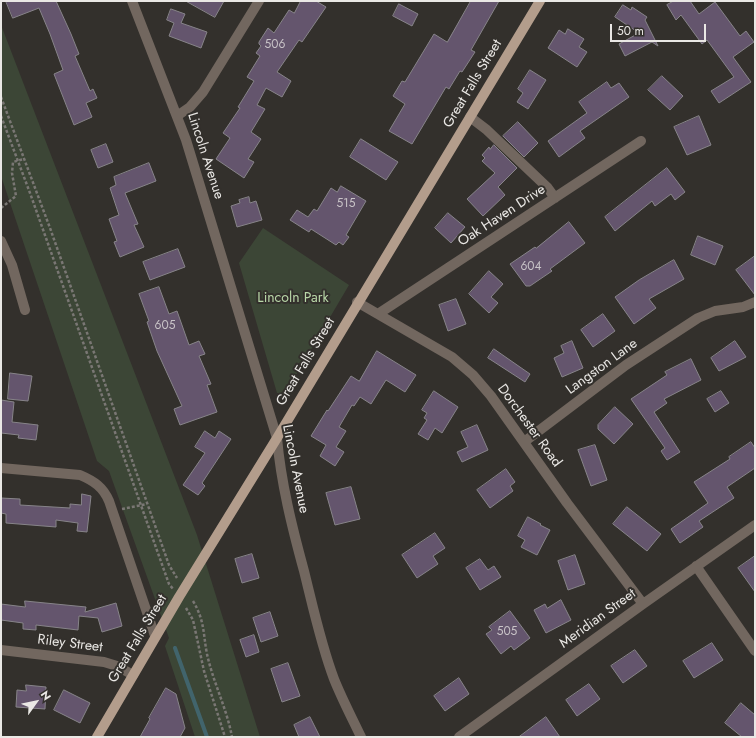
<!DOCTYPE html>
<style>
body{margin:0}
#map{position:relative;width:756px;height:738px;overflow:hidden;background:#33302c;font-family:Jost,sans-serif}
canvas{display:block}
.frame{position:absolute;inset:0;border:2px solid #eae8e5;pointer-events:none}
.north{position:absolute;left:16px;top:682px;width:40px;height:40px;-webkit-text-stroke:3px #33302c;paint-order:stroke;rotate:57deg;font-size:11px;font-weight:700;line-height:16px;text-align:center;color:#eae8e5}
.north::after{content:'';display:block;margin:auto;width:14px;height:18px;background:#eae8e5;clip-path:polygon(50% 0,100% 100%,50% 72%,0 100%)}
.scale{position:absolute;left:610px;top:24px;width:96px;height:18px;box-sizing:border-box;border:2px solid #eae8e5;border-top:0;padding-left:5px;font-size:12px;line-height:14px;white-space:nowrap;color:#eae8e5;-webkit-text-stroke:3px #33302c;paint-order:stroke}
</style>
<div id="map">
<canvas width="756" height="738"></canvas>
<div class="frame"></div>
<div class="north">N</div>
<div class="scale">50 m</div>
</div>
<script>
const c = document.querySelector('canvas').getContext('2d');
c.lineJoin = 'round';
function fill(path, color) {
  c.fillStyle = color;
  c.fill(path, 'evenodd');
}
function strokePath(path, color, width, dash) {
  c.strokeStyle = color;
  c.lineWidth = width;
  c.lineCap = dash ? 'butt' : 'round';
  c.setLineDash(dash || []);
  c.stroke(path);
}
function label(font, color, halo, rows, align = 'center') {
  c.font = font + ' Jost,sans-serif';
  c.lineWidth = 4;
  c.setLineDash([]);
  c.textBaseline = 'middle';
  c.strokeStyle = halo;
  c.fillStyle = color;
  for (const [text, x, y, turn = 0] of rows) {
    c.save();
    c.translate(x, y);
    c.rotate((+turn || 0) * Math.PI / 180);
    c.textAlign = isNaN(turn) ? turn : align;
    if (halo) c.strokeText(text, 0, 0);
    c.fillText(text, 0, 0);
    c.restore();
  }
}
const green = new Path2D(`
 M1 25 197 535 260 737H195L165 646 169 638 109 471 97 461 1 176Z
 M263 228 349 285 286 392 282 394 277 393 239 263Z`);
const stream = new Path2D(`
 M175 648 207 737`);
const building = new Path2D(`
 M6 1H56L71 34 79 54 75 56 90 91 93 89 97 98 86 103 92 117 74 125 54 74 63 70 50 34 39 8 13 18Z
 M186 1H224L215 17Z
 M301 1H316L326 7 302 42 299 40 277 72 291 81 282 97 266 88 257 105 265 109 251 132 261 139 248 159 254 162 244 178 216 159 230 138 223 133 240 108 238 107 254 81 247 77 260 56 256 53 261 46 259 44V42L268 28 274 33 289 10 294 13Z
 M471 1H499L471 50 475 52 462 72 460 71 449 89 446 87 412 144 389 131 405 104 393 96 402 81 405 82 434 34 447 42Z
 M674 1H690L699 14 715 2 740 36 746 31 754 42 733 57 751 82 719 103 711 91 734 77 707 40 702 44 681 15 676 20 667 5Z
 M399 4 418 14 412 26 393 16Z
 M623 5 631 10 632 7 647 17 645 20 658 46 652 42 625 56 619 44 639 33 615 17Z
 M171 9 185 14 181 23 207 32 201 48 169 36 174 23 167 20Z
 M568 29 584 39 579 47 587 52 577 67 548 48 559 30 565 34Z
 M530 70 546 80 528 109 517 102 523 93 518 89Z
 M662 76 683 96 670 110 648 90Z
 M607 82 611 88 619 83 629 97 580 131 585 138 559 157 548 141 587 113 579 102Z
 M699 116 711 145 687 155 674 127Z
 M518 122 538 143 524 157 503 136Z
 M361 139 398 162 386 180 350 157Z
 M106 144 113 162 98 168 91 150Z
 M494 145 517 168 498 187 505 195 483 216 467 199 495 173 482 161 485 158 482 155 489 147 490 149Z
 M149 163 156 181 125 193 138 224 134 225 144 247 120 257 114 242 117 241 109 219 119 215 110 188 116 185 114 177Z
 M667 168 685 192 675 200 671 194 655 206 652 201 615 231 605 217Z
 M341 186 366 201 346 235 349 237 343 245 339 242 336 245 311 229 309 232 290 220 297 210 308 217 314 209 317 211 331 188 337 192Z
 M249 197 250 203 256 201 262 220 237 227 231 206 240 203 239 200Z
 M448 213 465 227 451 243 435 228Z
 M569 222 585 243 550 269 552 271 530 286H526L510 264 535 247 536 248Z
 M698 236 723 246 715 265 691 255Z
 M178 249 185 267 150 280 143 262Z
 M755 256V295L736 270Z
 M674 260 684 279 649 299 656 308 634 324 615 297 639 280Z
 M489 271 503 284 491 297 498 303 489 313 469 294Z
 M159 287 169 314 177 311 189 345 199 341 205 354 199 356 211 384 207 385 217 412 180 425 174 409 182 406 157 351 147 322 149 321 139 294Z
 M456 299 466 324 448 331 439 305Z
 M603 314 615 331 593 347 581 330Z
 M572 341 583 368 562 377 554 358 564 353 561 346Z
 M735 341 746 357 719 371 711 358Z
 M494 349 530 374 525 382 488 358Z
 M377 351 416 375 405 392 386 380 371 404 360 397 354 406 352 405 339 427 346 431 336 447 344 452 335 466 320 456 326 445 311 436 327 410 328 411 351 376 359 381Z
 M691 359 701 380 664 399 667 403 654 412 680 452 667 460 661 451 665 448 631 399 667 375 665 372Z
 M10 373 32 376 28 401 8 399Z
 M434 391 458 407 442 433 435 428 428 440 418 434 427 420 424 418 427 413 422 410Z
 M721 391 729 403 715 412 707 399Z
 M1 400 14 402 12 422 38 425 36 440 18 438 19 435 1 433Z
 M615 407 633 424 614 444 598 429V425Z
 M477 425 488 450 462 462 457 452 468 447 461 432Z
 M205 431 215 438 219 431 231 439 202 483 205 486 198 495 183 485 205 453 195 447Z
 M751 442 755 448V468L727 487 734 498 699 521 703 527 680 543 671 529 708 503 694 482 730 459 729 457Z
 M595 445 607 480 591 486 578 450Z
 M506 469 515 482 510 486 513 491 490 508 477 490Z
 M351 487 360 519 335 525 326 493Z
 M82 494 91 496 87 532 77 531 78 523 56 520V527L6 523V514L1 513V498L20 499V505L70 508V504L81 505Z
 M627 507 661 534 647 551 613 524Z
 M528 517 541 524 540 525 550 530 537 555 521 547 525 540 518 536Z
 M435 533 445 548 433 556 438 564 417 578 402 555Z
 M252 554 259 578 242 583 235 559Z
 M575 555 585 584 568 590 558 561Z
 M755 556V592L738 568Z
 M480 559 488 570 494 566 501 577 480 590 466 568Z
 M561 600 571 620 546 633 534 610 545 604 547 608Z
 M25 601 86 607 85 612 116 603 122 626 102 632 98 618 79 616 78 630 36 625V630L23 629V623L1 620V604L25 607Z
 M510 611 530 638 514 650 511 646 501 654 486 634 492 630 489 627Z
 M270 612 278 636 261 642 253 618Z
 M254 635 259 652 246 657 240 640Z
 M712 643 723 660 694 678 683 661Z
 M635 650 647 666 623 683 611 666Z
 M288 663 300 696 282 702 271 669Z
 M459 678 469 694 445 711 434 696Z
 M589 684 600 699 577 716 566 700Z
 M26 685 46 687 45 709 16 707 17 690 26 691Z
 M166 688 176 694 185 728 180 737H140L150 719 149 718Z
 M64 690 90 703 80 723 54 710Z
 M741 703 755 715V737H742L725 723Z
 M310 717 320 737H299L294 725Z
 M546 717 560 737H519Z`);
const path = new Path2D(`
 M1 97 50 228 169 565 177 578
 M1 116 30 193 159 556 169 584 173 589
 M1 208 16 196 12 173 13 162 24 159
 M122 509 147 504
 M193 601C205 621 203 634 207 654 213 682 227 709 232 737
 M186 608 193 620 204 671 225 737`);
const minor = new Path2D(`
 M132 1 186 140 277 438C281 483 292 527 304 571 313 607 321 645 334 679 342 699 352 718 361 737
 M177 116 190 107 203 92 259 1
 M470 117 487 130 547 187 555 198
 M1 241 12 265 25 310
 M357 302 452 357 473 375 491 396 567 503 643 604
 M378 314 641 141
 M524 442 626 365 698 318 715 311 743 307 755 302
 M1 468 80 475C94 481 103 487 109 501L155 636
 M696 566 755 651
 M1 650 104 662 117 666 133 675
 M459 737 643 604 755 525`);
const major = new Path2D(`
 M97 737 179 597 277 438 540 1`);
const numberNames = [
 ["506",275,45],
 ["515",346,204],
 ["604",531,267],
 ["605",165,326],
 ["505",507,632]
];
const streetNames = [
 ["Great Falls Street",473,84,-59],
 ["Lincoln Avenue",205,156,72],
 ["Oak Haven Drive",502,216,-33],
 ["Great Falls Street",306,362,-59],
 ["Langston Lane",602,367,-36],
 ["Dorchester Road",529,426,54],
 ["Lincoln Avenue",295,469,79],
 ["Meridian Street",598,619,-36],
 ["Great Falls Street",138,639,-59],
 ["Riley Street",70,644,7]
];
const parkNames = [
 ["Lincoln Park",293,299]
];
fill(green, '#3c4636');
strokePath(stream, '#41646c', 4);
fill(building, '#64556d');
strokePath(building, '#878489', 1);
strokePath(path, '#7a7774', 2.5, [3, 2]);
strokePath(minor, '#72675f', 10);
strokePath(major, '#b39d8c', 10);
label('12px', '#c8c3c7', null, numberNames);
label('14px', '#eae8e5', '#33302c', streetNames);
label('14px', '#b9d7a8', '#33302c', parkNames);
</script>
